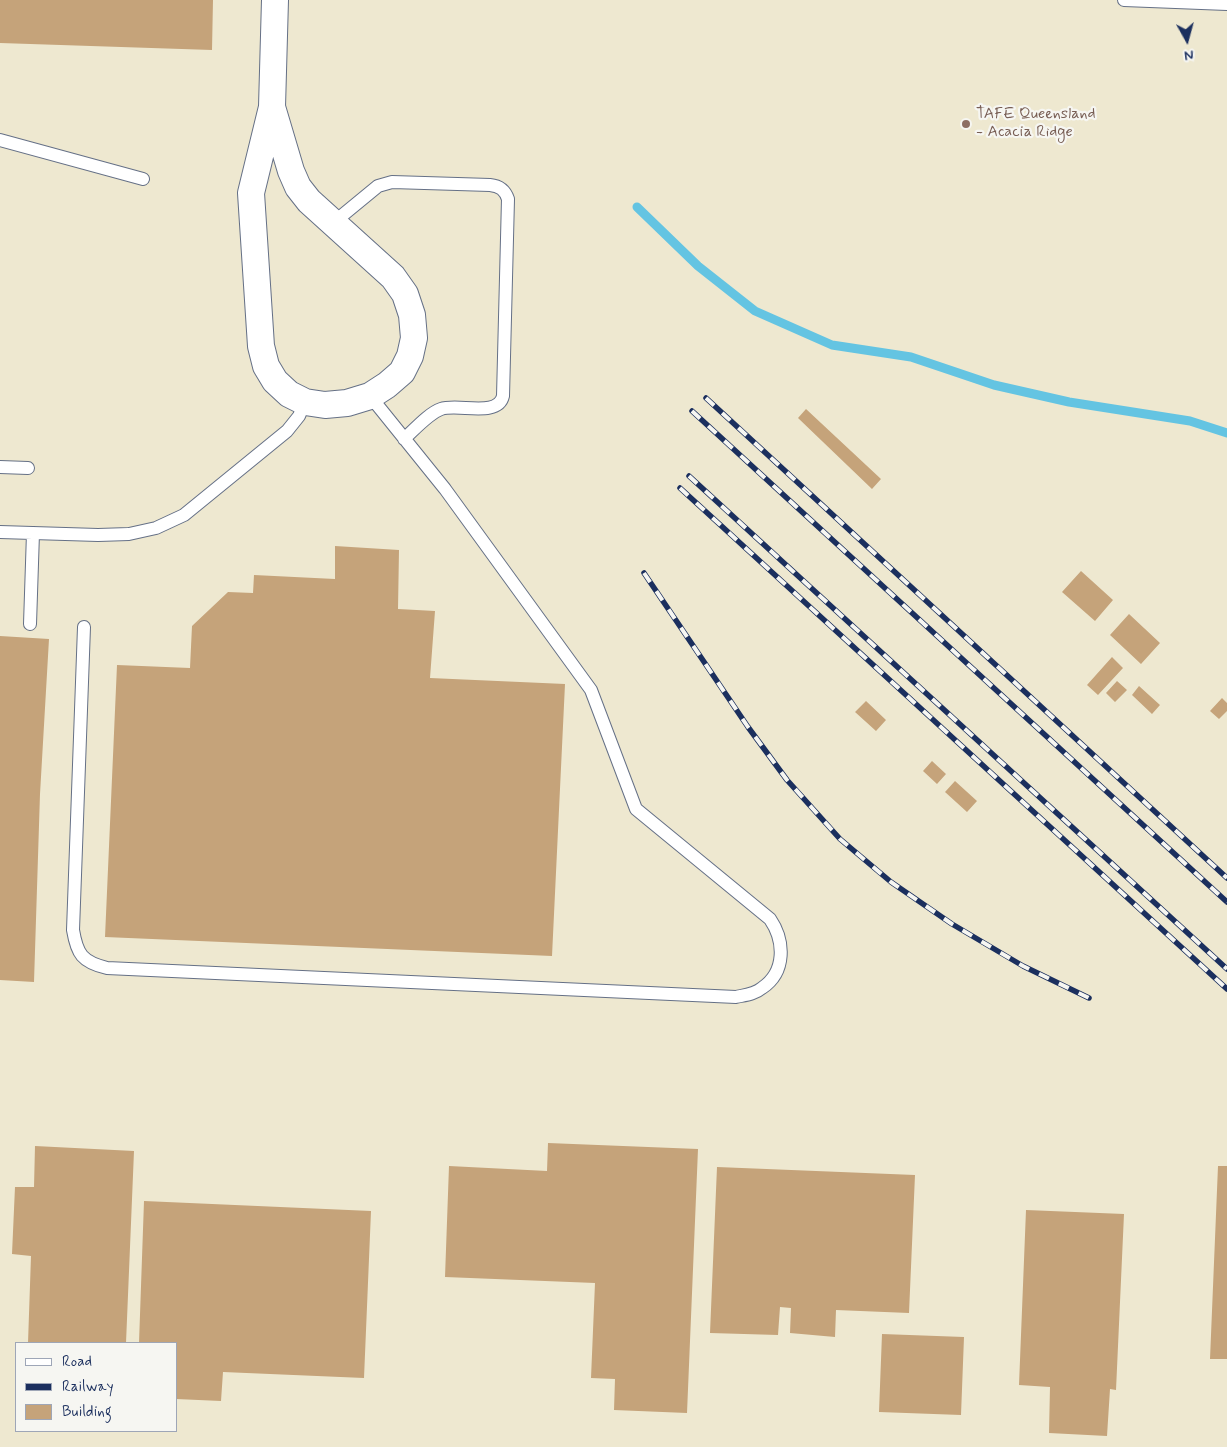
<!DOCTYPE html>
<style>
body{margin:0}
#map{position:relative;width:1227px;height:1447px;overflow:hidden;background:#eee8d0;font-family:Mynerve,sans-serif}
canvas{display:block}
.legend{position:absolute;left:15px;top:1342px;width:162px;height:90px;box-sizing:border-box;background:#f6f6f2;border:1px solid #9ea6b7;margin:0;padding:6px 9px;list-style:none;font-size:15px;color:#1b2f5e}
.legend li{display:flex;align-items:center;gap:10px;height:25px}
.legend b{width:25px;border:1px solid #9ea6b7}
.north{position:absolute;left:1162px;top:15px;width:50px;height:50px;-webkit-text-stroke:4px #f6f6f2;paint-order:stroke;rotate:173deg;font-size:14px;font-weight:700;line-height:20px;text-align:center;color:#1b2f5e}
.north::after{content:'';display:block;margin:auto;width:18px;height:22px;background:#1b2f5e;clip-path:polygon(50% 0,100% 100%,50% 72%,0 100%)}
</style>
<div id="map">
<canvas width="1227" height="1447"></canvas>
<ul class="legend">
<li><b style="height:6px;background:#fff"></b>Road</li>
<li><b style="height:6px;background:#1b2f5e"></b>Railway</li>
<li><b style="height:14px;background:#c5a37a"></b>Building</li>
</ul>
<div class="north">N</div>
</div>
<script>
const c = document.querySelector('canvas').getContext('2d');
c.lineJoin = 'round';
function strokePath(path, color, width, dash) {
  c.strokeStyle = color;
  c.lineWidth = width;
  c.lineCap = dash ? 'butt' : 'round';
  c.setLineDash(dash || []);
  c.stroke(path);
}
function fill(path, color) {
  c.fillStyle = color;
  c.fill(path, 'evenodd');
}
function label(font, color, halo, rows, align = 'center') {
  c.font = font + ' Mynerve,sans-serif';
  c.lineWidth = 4.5;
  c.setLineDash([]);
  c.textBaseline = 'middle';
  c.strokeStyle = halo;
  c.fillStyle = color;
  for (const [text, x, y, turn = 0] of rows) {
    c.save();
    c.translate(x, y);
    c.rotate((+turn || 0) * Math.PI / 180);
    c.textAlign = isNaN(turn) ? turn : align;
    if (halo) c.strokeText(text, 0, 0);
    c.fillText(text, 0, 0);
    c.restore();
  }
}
const stream = new Path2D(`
 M637 207 698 266 755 311 832 345 911 357 994 385 1069 402 1190 421 1227 433`);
const building = new Path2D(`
 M0 0H213L212 50 0 43Z
 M806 409 881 479 872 489 798 418Z
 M335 546 399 550 398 609 435 611 430 678 565 684 552 956 105 937 117 665 190 668 192 626 228 592 253 593 254 575 335 579Z
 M1081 571 1113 600 1095 621 1062 592Z
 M1129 614 1160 643 1141 664 1110 635Z
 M0 636 49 639 40 794 34 982 0 980Z
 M1112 657 1123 668 1098 695 1087 685Z
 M1117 681 1127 690 1115 702 1106 693Z
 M1139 686 1160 705 1152 714 1132 695Z
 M1222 698 1227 703V711L1219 719 1210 711Z
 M866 701 886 720 876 731 855 712Z
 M932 761 946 774 937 784 923 771Z
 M955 781 977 801 967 812 945 792Z
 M548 1143 698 1149 687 1413 614 1410 615 1379 591 1378 595 1283 445 1277 449 1166 547 1171Z
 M35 1146 134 1151 126 1343H28L31 1256 12 1254 15 1187H34Z
 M1218 1166H1227V1359H1210Z
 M717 1167 915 1175 909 1313 836 1310 835 1337 790 1333 791 1308 780 1307 778 1335 710 1333Z
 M144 1201 371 1211 364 1378 223 1372 221 1401 176 1399V1343H139Z
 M1026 1210 1124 1214 1116 1390 1110 1389 1107 1436 1049 1433 1050 1387 1019 1385Z
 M882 1334 964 1337 961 1415 879 1412Z`);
const service = new Path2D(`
 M1124 0 1227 4
 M0 140 143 179
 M333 223 378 186 392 182 490 185C500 186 505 190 508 199L503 396C498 418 458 403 441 409 429 413 414 430 404 439
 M0 467 28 468
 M0 532 98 535 129 534 156 528 184 515 287 431 299 416 305 402
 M30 624 33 533
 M84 627 73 930C77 954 82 962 107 968L736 997C745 995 755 994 762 988 786 972 785 941 770 919L636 809 591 690 445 489 370 396`);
const minor = new Path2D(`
 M272 107 291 171 298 187 309 201 393 277 405 294 412 315 414 338 410 356 402 372 387 385 370 396 347 403 325 405 305 402 289 394 275 381 266 366 261 346 251 193 272 107 275 0`);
const rail = new Path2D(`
 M706 398 1227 878
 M692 411 1227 902
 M689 476 1227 969
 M680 488 1227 989
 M644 573 748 727 787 780 840 839 891 882 952 924 1023 966 1089 998`);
const markers = [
 [966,124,5,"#8d6e63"]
];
const educationNames = [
 ["TAFE Queensland",976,115],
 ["- Acacia Ridge",976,133]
];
strokePath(stream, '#64c4e2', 9);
fill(building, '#c5a37a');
strokePath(service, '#657086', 14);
strokePath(minor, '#657086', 28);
strokePath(service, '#fff', 12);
strokePath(minor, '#fff', 26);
strokePath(rail, '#1b2f5e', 5.5);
strokePath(rail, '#f6f6f2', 4, [11]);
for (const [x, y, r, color] of markers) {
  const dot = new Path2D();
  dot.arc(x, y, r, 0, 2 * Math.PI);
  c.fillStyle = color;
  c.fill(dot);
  strokePath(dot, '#f6f6f2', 2);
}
label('16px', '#785e54', '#f6f6f2', educationNames, 'left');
</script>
